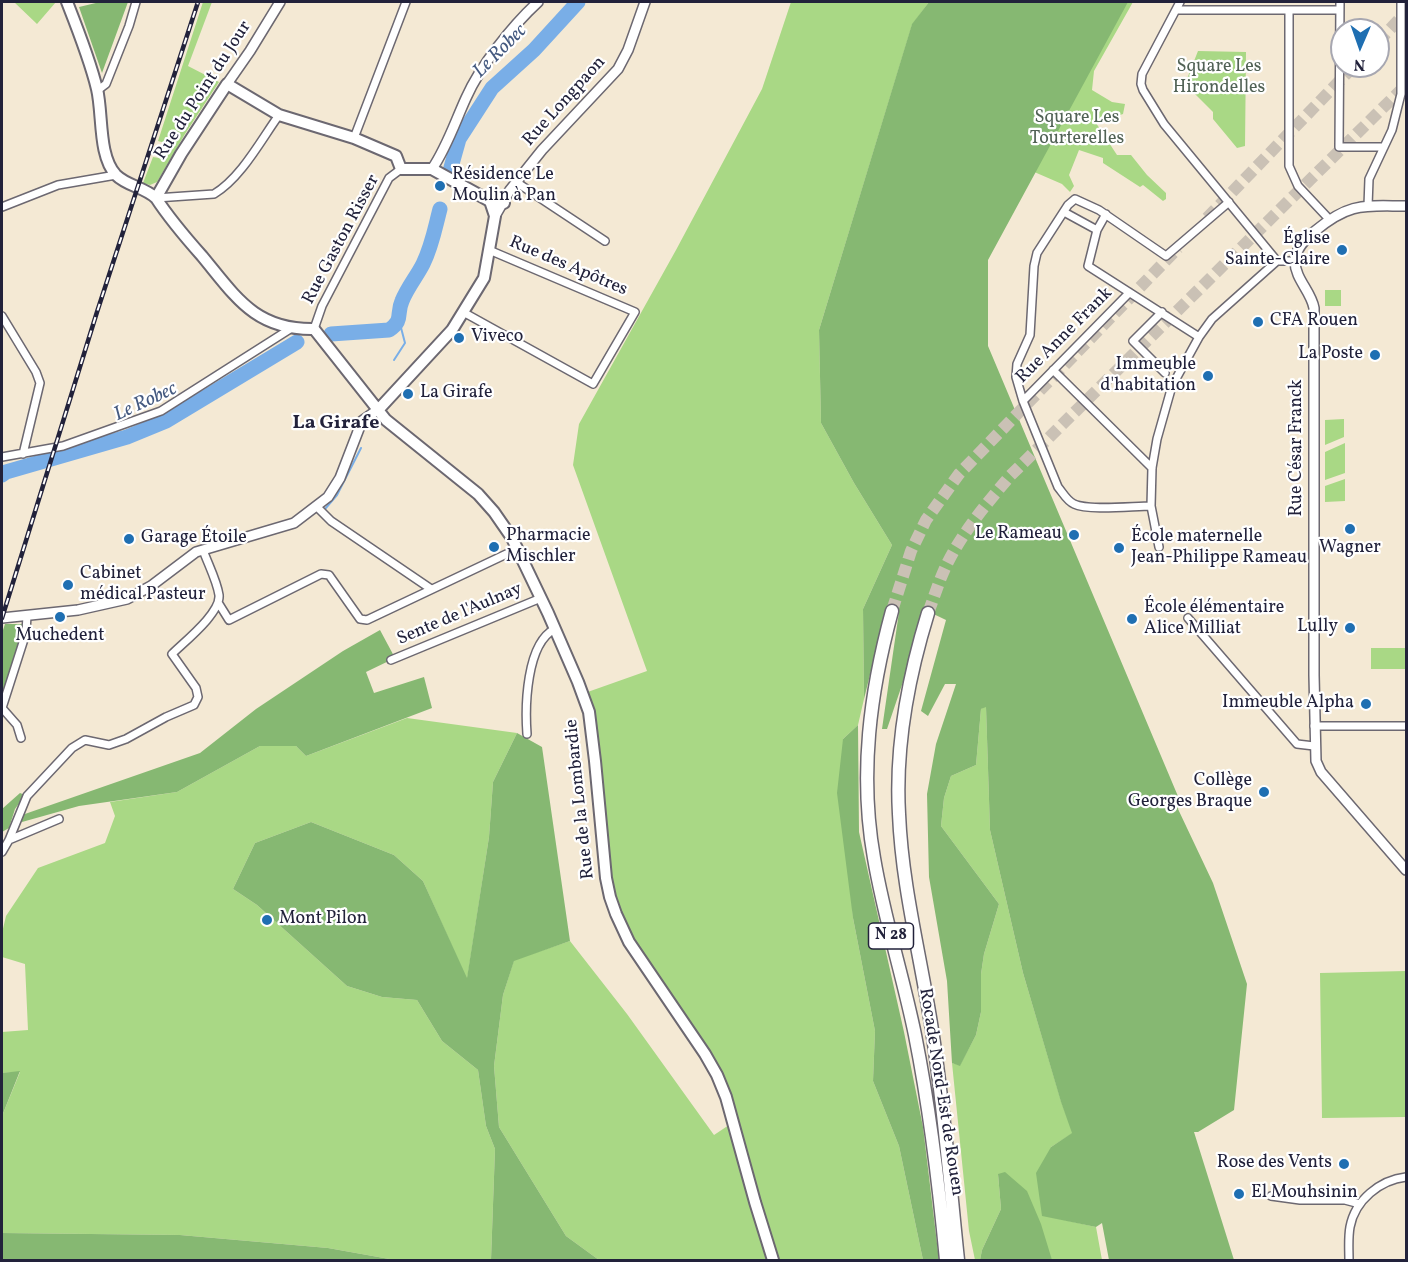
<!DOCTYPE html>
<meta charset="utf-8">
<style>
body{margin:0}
#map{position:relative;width:1408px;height:1262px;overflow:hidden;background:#f4e9d4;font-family:Vollkorn,serif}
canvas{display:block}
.frame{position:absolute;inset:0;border:3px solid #22223b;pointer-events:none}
.north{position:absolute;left:1330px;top:18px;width:60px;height:60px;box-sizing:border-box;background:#fff;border:2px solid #a7a7b1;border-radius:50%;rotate:182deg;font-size:16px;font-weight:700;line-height:24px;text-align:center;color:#22223b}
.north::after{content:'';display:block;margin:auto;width:21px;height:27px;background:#1f6fb2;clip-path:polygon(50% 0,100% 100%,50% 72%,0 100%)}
</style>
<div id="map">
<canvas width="1408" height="1262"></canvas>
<div class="frame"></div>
<div class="north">N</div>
</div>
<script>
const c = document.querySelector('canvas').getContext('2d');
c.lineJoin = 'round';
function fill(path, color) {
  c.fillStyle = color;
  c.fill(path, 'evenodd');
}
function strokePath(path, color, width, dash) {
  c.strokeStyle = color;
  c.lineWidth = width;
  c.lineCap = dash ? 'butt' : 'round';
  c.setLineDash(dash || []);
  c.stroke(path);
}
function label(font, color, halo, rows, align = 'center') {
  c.font = font + ' Vollkorn,serif';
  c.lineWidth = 4.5;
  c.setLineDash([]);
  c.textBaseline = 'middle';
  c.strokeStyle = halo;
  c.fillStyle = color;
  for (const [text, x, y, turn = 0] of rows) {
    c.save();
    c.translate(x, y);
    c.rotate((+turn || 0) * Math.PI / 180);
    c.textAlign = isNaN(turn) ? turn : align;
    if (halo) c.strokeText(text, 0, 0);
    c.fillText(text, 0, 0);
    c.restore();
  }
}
const green = new Path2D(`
 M14 2H56L37 24Z
 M203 2H212L188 66 219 82 185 134 157 182 150 185 143 183 153 157 165 159 172 145 158 141Z
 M791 2H929L912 25 819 330 821 423 854 483 892 545 863 609 864 699 858 725 843 739 853 918 875 1031 873 1081 899 1146 923 1260H599L566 1236 499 1127 494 1066 503 995 514 960 570 941 627 1014 714 1135 732 1123 711 1068 618 927 582 694 647 671 573 465 579 424 676 250 762 89Z
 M1121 2H1133L1094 71 1092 90 1112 102 1125 104 1123 114 1096 123 1117 155H1131L1147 175 1166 193V199L1163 201 1143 185 1140 187 1103 163V158L1079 150 1069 175 1074 186 1070 192 1062 184 1032 171Z
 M1198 51 1246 52 1245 146 1237 148 1213 119V112L1185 84Z
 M1325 290H1341V306H1325Z
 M1344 419V437L1325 445V420Z
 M1345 443V473L1325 480V452Z
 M1345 479V501L1325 502V486Z
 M1371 648H1406V669H1371Z
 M986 706 990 830 1023 973 1061 1101 1073 1133 1051 1147 1042 1215 1096 1227 1102 1260H1052L998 1174 1001 1209 982 1250 980 1260H975L969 1231 952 1063 960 1065 976 1035 981 1012V974L984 954 999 904 941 826 944 798 951 776 976 765 981 709Z
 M407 718 517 733 493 782 489 837 467 980 423 881 394 855 311 822 255 843 233 889 257 905 347 986 382 997 417 1000 442 1041 478 1070 486 1126 495 1149 491 1260H395L328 1248 180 1235 2 1233V1116L20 1072 2 1073V1032L28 1030 25 964 2 957V933L6 916 38 868 105 843 115 816 110 802 177 792 260 746H296L306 756Z
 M1406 971V1117L1322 1118 1320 973Z`);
const forest = new Path2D(`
 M100 2H128L102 73 79 7Z
 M929 2H1128L988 260V346L1180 801 1178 809 1213 883 1247 984 1234 1110 1198 1132H1194L1234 1260H1109L1102 1223 1096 1227 1042 1216 1036 1173 1051 1147 1072 1133 1061 1102 1023 973 990 830 986 707 981 709 976 765 951 776 944 798 941 826 999 904 984 954 981 974V1012L976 1035 960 1066 952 1063 947 981 929 877 927 794 936 744 956 684H945L928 716 921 711 946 620 923 609 905 676 887 729H882L899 612 886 610 864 699 863 609 892 545 854 483 821 423 819 330 912 24Z
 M5 624H22L19 641 2 697V633Z
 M380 630 395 658 366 672 374 693 424 677 432 708 306 756 296 746H260L177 792 79 806 22 822V815L200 753 256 709 343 651Z
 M858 725 859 832 904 1032 923 1127 939 1260H923L899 1146 873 1081 875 1031 853 918 837 793 843 739Z
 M517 733 542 747 570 941 514 961 503 995 494 1066 499 1127 566 1236 599 1260H491L495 1149 486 1126 478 1070 442 1041 417 1000 382 997 347 986 257 905 233 889 255 843 311 822 394 855 423 881 467 978 489 837 493 782Z
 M20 793 25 795 15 809 9 828 2 832V809Z
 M20 1071 2 1116V1073Z
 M1005 1172 1027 1191 1041 1224 1052 1260H980L982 1250 1001 1209 998 1174Z
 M2 1233 180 1235 328 1248 395 1260H2Z`);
const stream = new Path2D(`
 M394 360 405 343 399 320
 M325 509 337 495 361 448`);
const river = new Path2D(`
 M450 171 459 139 492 88 534 50 578 2
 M331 334 389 330C404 320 396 314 402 301 407 288 417 276 423 264 432 246 435 228 440 209
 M2 475 6 472 127 437 166 421 297 342`);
const trunkTunnel = new Path2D(`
 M1378 42 1406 12
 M1207 218 1354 66
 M892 611 911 551 926 520 959 474 1178 248
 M928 613C935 595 940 577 949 560 965 529 988 502 1010 476L1406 85`);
const minor = new Path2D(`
 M1180 2 1142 74 1141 84 1143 90 1164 124 1277 261
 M1340 2 1339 147H1384
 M1176 10H1289V166L1298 186 1329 219
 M1289 10H1340
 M98 90 106 84 129 26 136 2
 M354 138 406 2
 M516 182 605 241
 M156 198 214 194C241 178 261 140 279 115
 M1368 206 1369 179 1392 130 1401 94V2
 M2 207 58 185 116 175
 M1064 212 1097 230
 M1106 214 1097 230 1088 266 1199 337
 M463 312 593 384 635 312 489 250
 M1162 312 1133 341 1165 373
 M2 316 36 372 40 383 23 454
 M314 329 322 306 389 178 401 169
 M1053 370 1152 468
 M1023 401 1129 293
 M2 457 63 446 161 411 290 329
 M1151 506C1133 506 1089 511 1074 504 1067 501 1063 493 1058 487L1023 401 1016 377 1017 364 1030 335 1034 266 1037 253 1068 205 1075 199 1099 210 1166 256 1229 202
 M317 507 331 521 431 589
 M1159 547 1151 506 1152 468 1157 439 1172 386 1199 337 1212 319 1277 261H1295
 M219 604 229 620 321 574 329 575 360 619 367 620 517 549
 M1188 618 1297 744 1314 746
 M391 660 541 598
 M1314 726H1406
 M527 734C525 707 526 643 555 629
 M21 738 17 725 2 708 26 633 27 615
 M9 840 59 819
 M2 852 9 840 27 796 72 748 85 740 109 745 126 739 166 717 194 705 198 697 196 688 172 654C184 642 221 613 219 595 217 581 208 564 203 550
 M1271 1196 1300 1200H1345L1360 1204
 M1349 1260C1349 1250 1348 1238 1350 1227 1355 1200 1380 1180 1406 1177`);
const tertiary = new Path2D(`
 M227 84 250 51 280 2
 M432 169C447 147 455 122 466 98 480 66 513 25 538 2
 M1406 206C1364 206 1350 202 1315 231 1305 239 1296 248 1295 261 1295 279 1311 291 1314 308V675L1316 761 1321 772 1406 870
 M495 216 510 190 542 150 618 69 628 50 645 2
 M2 618 78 610 127 599 151 586 196 552 294 523 328 497 340 478 362 421 379 409`);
const secondary = new Path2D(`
 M67 2C78 30 90 60 97 89 103 114 98 156 116 175 127 186 144 187 156 198 169 218 186 238 202 256 236 297 255 330 314 329L386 420 478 494 494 512 512 538 548 613 578 682 589 712 595 761 606 878 610 897 616 914 629 942 705 1054 717 1075 726 1097 755 1202 773 1260
 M156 198 181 154 227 84 279 115 354 138 396 156 401 169H432L490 201 504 203
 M379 409 452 330 484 278 495 216 490 201`);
const trunk = new Path2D(`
 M892 611C870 692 859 774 874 858 884 918 903 976 915 1035 930 1110 939 1185 946 1260
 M928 613C908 678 895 745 899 814 902 887 921 958 932 1030 944 1106 950 1184 958 1260`);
const rail = new Path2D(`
 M2 618 97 312 198 2`);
const markers = [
 [440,186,6,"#1f6fb2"],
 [1342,250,6,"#1f6fb2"],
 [1258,322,6,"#1f6fb2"],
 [459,338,6,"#1f6fb2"],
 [1375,355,6,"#1f6fb2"],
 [1208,376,6,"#1f6fb2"],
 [408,394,6,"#1f6fb2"],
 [1350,529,6,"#1f6fb2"],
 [1074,535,6,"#1f6fb2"],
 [129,539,6,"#1f6fb2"],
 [494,547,6,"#1f6fb2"],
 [1119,548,6,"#1f6fb2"],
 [68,585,6,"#1f6fb2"],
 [60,617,6,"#1f6fb2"],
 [1132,619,6,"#1f6fb2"],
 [1350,628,6,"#1f6fb2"],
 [1366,704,6,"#1f6fb2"],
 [1264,792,6,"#1f6fb2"],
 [267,920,6,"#1f6fb2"],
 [1344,1164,6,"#1f6fb2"],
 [1239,1194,6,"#1f6fb2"]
];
const shields = [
 [891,936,45]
];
const shieldNames = [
 ["N 28",891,936]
];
const parkNames = [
 ["Square Les",1219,68],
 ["Hirondelles",1219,89],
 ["Square Les",1077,119],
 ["Tourterelles",1077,140]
];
const streetNames = [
 ["Rue du Point du Jour",204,91,-57],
 ["Rue Longpaon",565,102,-48],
 ["Rue Gaston Risser",342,240,-62],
 ["Rue des Apôtres",568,267,23],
 ["Rue Anne Frank",1065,336,-45],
 ["Rue César Franck",1298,448,-90],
 ["Sente de l'Aulnay",460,615,-23],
 ["Rue de la Lombardie",581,799,-96],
 ["Rocade Nord-Est de Rouen",940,1092,81]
];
const poiNames = [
 ["Résidence Le",452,176],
 ["Moulin à Pan",452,197],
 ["Église",1330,240,"right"],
 ["Sainte-Claire",1330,261,"right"],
 ["CFA Rouen",1270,322],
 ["Viveco",471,338],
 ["La Poste",1363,355,"right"],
 ["Immeuble",1196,366,"right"],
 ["d'habitation",1196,387,"right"],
 ["La Girafe",420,394],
 ["Le Rameau",1062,535,"right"],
 ["Pharmacie",506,537],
 ["Mischler",506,558],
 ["École maternelle",1131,538],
 ["Jean-Philippe Rameau",1131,559],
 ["Garage Étoile",141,539],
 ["Wagner",1350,549,"center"],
 ["Cabinet",80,575],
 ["médical Pasteur",80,596],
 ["École élémentaire",1144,609],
 ["Alice Milliat",1144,630],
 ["Lully",1338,628,"right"],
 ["Muchedent",60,637,"center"],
 ["Immeuble Alpha",1354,704,"right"],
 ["Collège",1252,782,"right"],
 ["Georges Braque",1252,803,"right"],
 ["Mont Pilon",279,920],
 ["Rose des Vents",1332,1164,"right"],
 ["El Mouhsinin",1251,1194]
];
const waterNames = [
 ["Le Robec",501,52,-45],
 ["Le Robec",146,403,-25]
];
const neighbourhoodNames = [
 ["La Girafe",336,424]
];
fill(green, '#a9d885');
fill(forest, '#86b872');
strokePath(stream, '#79aee7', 2);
strokePath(river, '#79aee7', 15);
strokePath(trunkTunnel, '#cac1b5', 12, [12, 6]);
strokePath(minor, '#6c6871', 10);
strokePath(tertiary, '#6c6871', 12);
strokePath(secondary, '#6c6871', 14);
strokePath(trunk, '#6c6871', 15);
strokePath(minor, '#fff', 7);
strokePath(tertiary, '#fff', 9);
strokePath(secondary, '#fff', 10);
strokePath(trunk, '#fff', 12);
strokePath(rail, '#22223b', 4.5);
strokePath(rail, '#fff', 2, [7]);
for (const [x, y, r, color] of markers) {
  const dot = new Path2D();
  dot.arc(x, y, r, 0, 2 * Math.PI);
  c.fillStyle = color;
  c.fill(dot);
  strokePath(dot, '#fff', 2);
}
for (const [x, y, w] of shields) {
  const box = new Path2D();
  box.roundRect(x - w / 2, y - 13, w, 26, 4.5);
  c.fillStyle = '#fff';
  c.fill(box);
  strokePath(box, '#22223b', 1.5);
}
label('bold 16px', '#22223b', null, shieldNames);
label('18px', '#516255', '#fff', parkNames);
label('18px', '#22223b', '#fff', streetNames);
label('18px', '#22223b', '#fff', poiNames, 'left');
label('italic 20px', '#455a80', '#fff', waterNames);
label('bold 20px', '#22223b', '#fff', neighbourhoodNames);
</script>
